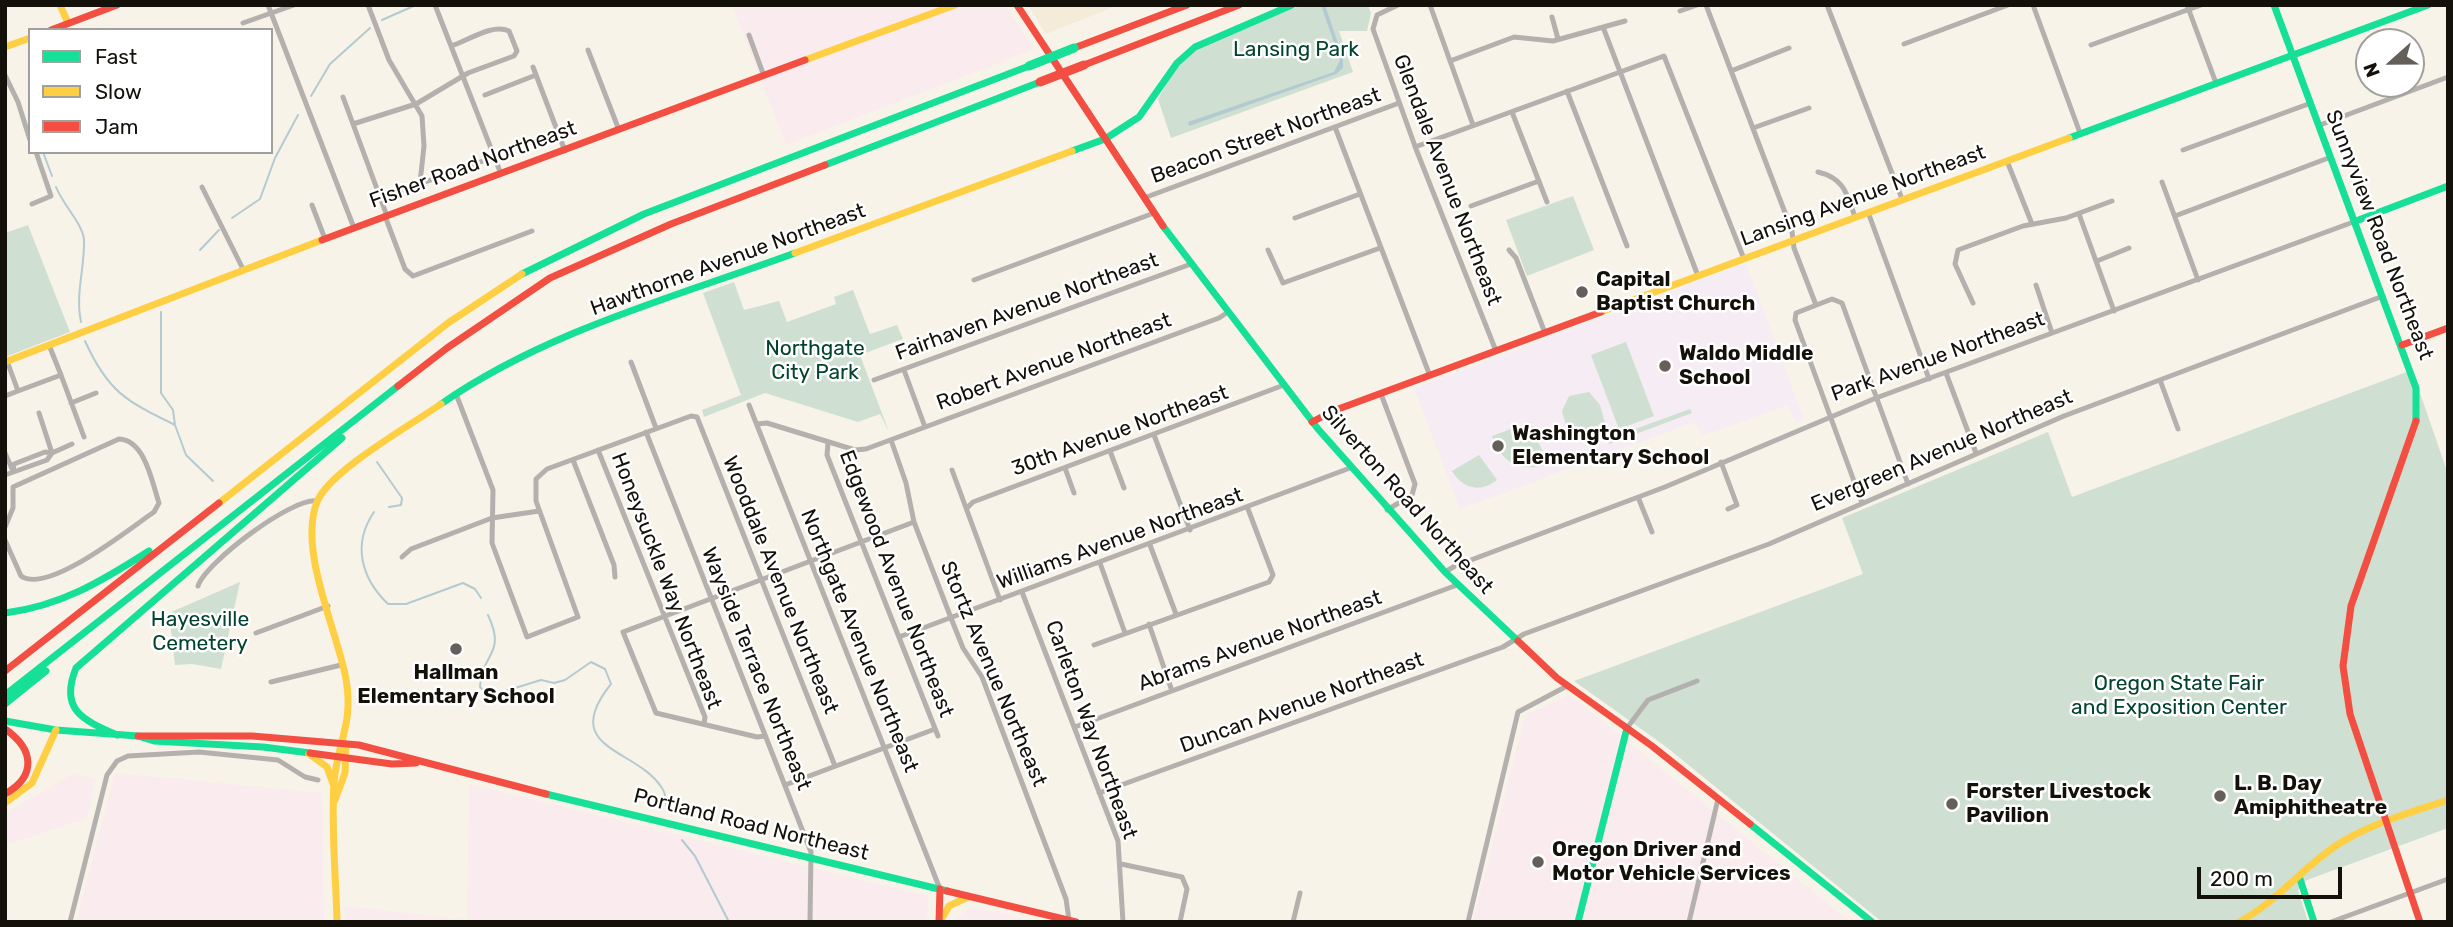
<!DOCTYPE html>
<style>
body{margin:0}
#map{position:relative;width:2453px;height:927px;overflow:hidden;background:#f8f3e9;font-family:Rubik,sans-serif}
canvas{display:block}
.frame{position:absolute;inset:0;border:7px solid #14110b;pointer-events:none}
.legend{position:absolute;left:28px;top:28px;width:245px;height:126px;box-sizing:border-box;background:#fff;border:2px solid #a1a09d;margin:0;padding:9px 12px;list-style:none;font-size:21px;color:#14110b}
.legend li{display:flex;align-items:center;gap:14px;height:35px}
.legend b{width:35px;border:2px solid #a1a09d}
.north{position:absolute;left:2355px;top:28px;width:70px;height:70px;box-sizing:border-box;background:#fff;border:2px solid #a1a09d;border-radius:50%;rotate:249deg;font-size:19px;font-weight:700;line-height:28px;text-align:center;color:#14110b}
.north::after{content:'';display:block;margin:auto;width:24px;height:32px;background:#646059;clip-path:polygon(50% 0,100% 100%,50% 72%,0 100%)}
.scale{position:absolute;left:2197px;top:867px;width:145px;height:32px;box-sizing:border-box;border:4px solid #14110b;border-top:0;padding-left:9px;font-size:21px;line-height:24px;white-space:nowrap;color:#14110b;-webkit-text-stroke:5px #fff;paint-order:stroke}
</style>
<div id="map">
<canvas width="2453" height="927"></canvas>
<div class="frame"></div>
<ul class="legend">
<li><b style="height:9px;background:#16e098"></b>Fast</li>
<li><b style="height:9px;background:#ffcf43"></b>Slow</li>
<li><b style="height:9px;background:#f24e42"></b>Jam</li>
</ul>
<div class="north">N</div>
<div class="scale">200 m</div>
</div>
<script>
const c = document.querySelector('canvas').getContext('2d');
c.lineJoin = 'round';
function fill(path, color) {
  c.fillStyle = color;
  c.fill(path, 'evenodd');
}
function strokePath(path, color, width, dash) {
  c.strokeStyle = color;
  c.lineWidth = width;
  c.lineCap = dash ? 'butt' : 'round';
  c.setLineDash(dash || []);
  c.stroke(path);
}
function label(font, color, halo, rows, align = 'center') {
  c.font = font + ' Rubik,sans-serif';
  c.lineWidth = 5;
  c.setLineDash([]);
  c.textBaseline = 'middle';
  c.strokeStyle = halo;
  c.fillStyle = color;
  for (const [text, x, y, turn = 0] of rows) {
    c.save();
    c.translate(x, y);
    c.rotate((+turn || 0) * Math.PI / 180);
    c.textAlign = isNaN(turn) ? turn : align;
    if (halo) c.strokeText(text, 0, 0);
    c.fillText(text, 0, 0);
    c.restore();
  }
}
const built = new Path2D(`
 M1028 5H1119L1046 34Z`);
const industrial = new Path2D(`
 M732 5H1005L1035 49 786 145Z
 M1570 695 1851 922H1473L1525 715Z
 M115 773 322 793 324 922H76Z
 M73 774 96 779 87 818 5 845V813Z
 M469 784 928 896 927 922H346L344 906 467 920Z
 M971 907 983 909 1038 922H954Z`);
const education = new Path2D(`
 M1746 263 1804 420 1796 423 1788 405 1702 436 1694 422 1460 509 1414 388Z`);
const green = new Path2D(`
 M1302 5H1368L1371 13 1367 31H1339L1353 72 1171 138 1158 99 1174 71 1196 49Z
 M1573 196 1594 250 1527 276 1506 220Z
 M28 225 70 332 5 357V233Z
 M734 282 744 310 779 301 787 322 836 304 834 297 853 290 870 334 897 325 903 339 860 355 889 432 880 414 858 422 765 393 704 417 702 410 741 395 703 293Z
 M1626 342 1654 416 1619 429 1591 355Z
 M2412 370 2448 474V828L2307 880 2298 890 2308 922H1882L1665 746 1574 681 1863 574 1842 518 2048 432 2072 497Z
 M1589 392 1600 405 1605 423 1569 436 1562 411 1569 396Z
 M1690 409 1692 413 1609 444 1608 439Z
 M1530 422 1548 464C1521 473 1501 463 1492 436Z
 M1479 455 1497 480C1480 493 1463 489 1452 471Z
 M240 582 221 669 192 664 175 665 169 613Z`);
const water = new Path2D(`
 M1321 5H1325L1343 58V68L1336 74 1189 126 1188 122 1334 72 1340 60Z`);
const stream = new Path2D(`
 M382 20 416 5
 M311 96 330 64 370 28
 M43 152 52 176
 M56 187C63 205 83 224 84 240 85 268 75 293 81 322
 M232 218 260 199 275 158 298 115
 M200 250 219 230
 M161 312V393L173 410 175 425 186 455 213 481
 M85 341C108 392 126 401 175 425
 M377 462 402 498 401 505 389 507
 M374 512C352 544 361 578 388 604H406L463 583 475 589 481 598
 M488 615C507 655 481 653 480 687L489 696 541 680 554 683 565 680 591 662 605 669 611 684C558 750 637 748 662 788 666 793 666 802 667 809
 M682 840 695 856 729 922`);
const street = new Path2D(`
 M268 5 354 228
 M368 5 389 60 422 116 424 146 420 183
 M435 5 501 174
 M1398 5 1377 15 1373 29 1416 149 1496 351
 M1430 5 1473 125
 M1706 5 1792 231 1794 248 1816 305
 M1827 5 1902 199
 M2033 5 2080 133
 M2187 5 2216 83
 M1680 11 1697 5
 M1552 17 1558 39
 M243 23 294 5
 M1603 27 1698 276
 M749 35 764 76
 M1904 44 2008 5
 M2091 45 2201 5
 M588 50 619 130
 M1450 61 1514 37 1553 41 1625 21
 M533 67 565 151
 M1731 71 1789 48
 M5 75 18 102 30 140
 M1567 91 1627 246
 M485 95 536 75
 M343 97 387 216
 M1512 112 1547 202
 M353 124 416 104 468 73 514 56 517 51 509 31C492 23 468 41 451 46
 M2320 125 2448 77
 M1335 127 1430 376
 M1753 128 1809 108
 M1415 147 1664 56 1744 259
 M2183 150 2311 103
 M2007 161 2032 224
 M1818 172C1844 178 1847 194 1855 217
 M2162 182 2198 280
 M202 187 243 269
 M381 198 494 157
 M1144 198 1399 103
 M32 204 51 196 36 152
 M312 205 325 239
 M1471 206 1539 181
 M1868 212 1929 379
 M2079 214 2114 311
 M385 216 405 269 413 276 532 231
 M2175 216 2331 157
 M1295 218 1360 194
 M1268 250 1283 283 1380 248
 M1509 250 1516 258 1545 333
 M2097 261 2129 248
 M974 280 1154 213
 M2036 285 2052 333
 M1973 303 1955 264 1958 250 2023 226 2066 218 2112 201
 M49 345 61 375
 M631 362 656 428
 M904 370 925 427
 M1946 373 1976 453
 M874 380 1191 264
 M2160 380 2178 429
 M18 391 61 375 84 437
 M456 394 493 490 492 543 527 637 578 617 536 501V479L547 469 691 416 697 417 835 766
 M1381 394 1415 484 1412 495 1387 510
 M5 396 18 391 7 361
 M71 403 96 393
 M749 405 940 889
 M39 413 52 453
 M757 424 767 423 855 450 866 449 1219 318 1228 312
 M646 432 811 852 810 922
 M1154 435 1190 530
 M891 440 906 483 914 522 951 618 963 648 982 677 1066 899 1069 920
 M828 443 827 455 938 736
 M598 450 705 717 704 724
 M1110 451 1124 488
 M5 453 13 471
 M573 460 614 565 615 577
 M1721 462 1737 505 1728 509
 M1065 468 1074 493
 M952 470 1000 600
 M13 471 14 464 45 452 52 453
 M5 475 47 460 52 453 72 444
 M1638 497 1652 532
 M1862 503 1795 320 1796 313 1832 299 1842 303 1908 484
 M967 508 973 502 1284 385
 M5 527 13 508V487L119 439C145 440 152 482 159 503L154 512C130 528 48 595 21 576L5 540
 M1150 545 1176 614
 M402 557 411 549 492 518 539 511
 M1100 563 1125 633
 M1445 572 1455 566 1665 487 1876 398 2356 221
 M198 586C205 563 292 497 317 501
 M1022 592 1118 841 1123 922
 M1149 624 1172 691
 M256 633 328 606
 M899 637 1350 468
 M1094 645 1269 582 1273 575 1248 509
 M271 682 341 665
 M1075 727 1457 585
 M1627 728 1648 700 1697 681
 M765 736 757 737 656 713 623 632 914 522
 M785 785 935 729
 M1099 793 1503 647 1524 634 1769 544 2064 416 2383 296
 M1121 864 1182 877 1187 889 1180 922
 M70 922 107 775 117 761 128 756 199 752 278 760 305 777 318 780
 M1293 922 1300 893
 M1468 922 1518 712 1567 686
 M1689 922 1718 799
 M2331 922 2448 879`);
const fast = new Path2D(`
 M2274 5 2416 388V421
 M2069 138 2428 5
 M1072 151 1105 139 1139 117 1177 63 1195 47 1292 5
 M825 165 1040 82
 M2356 221 2448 186
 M1163 226 1318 429 1445 572 1518 641
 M522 274 644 214 1029 66
 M441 404C546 331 675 297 795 253
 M5 613C61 606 102 581 149 551
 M5 695 398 386
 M5 704 46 671
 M5 721 56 730 138 736 154 741 263 747 310 753
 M117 735C83 720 59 710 76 668L342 438
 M546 794 947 891
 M1750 824 1872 922
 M2300 879 2314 922
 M1578 922 1627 728`);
const slow = new Path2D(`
 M60 5 68 23
 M5 47 30 38
 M805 60 955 5
 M795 253 1072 151
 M1601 312 2069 138
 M5 362 322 240
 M219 503 448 323 522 274
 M309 754 327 767 333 784
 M335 800 345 773 346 744
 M5 803 32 783 56 730
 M337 922C336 877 331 829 334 783 337 743 354 724 346 679 337 630 298 550 317 502 329 471 411 425 441 404
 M940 922 949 906 968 897
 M2239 922C2277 902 2302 868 2337 845 2371 823 2410 813 2448 800`);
const jam = new Path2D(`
 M1017 5 1163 226
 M51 30 117 5
 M1074 48 1187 5
 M1084 65 1239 5
 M322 240 805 60
 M2402 345 2448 328
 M398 386 447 348 550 278 671 224 825 165
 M2416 421 2351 606 2343 666 2350 714 2420 922
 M1312 422 1333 411 1601 312
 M1518 641 1557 678 1652 746 1750 824
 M5 671 219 503
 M5 729C34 749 37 776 5 794
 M138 736H252L359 745 546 794
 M310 753 392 764 416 763
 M947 891 1076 922
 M939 922 940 889`);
const fastBridge = new Path2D(`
 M1029 66 1074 48`);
const jamBridge = new Path2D(`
 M1040 82 1084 65`);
const markers = [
 [1582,292,7,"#646059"],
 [1665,366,7,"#646059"],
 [1498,446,7,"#646059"],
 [456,649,7,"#646059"],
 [2220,796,7,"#646059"],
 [1952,804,7,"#646059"],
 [1538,862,7,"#646059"]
];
const parkNames = [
 ["Lansing Park",1296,50],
 ["Northgate",815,349],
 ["City Park",815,373],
 ["Hayesville",200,620],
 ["Cemetery",200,644],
 ["Oregon State Fair",2179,684],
 ["and Exposition Center",2179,708]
];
const streetNames = [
 ["Beacon Street Northeast",1266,136,-20],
 ["Fisher Road Northeast",473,165,-20],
 ["Glendale Avenue Northeast",1447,180,69],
 ["Lansing Avenue Northeast",1863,196,-20],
 ["Sunnyview Road Northeast",2379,235,69],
 ["Hawthorne Avenue Northeast",728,260,-20],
 ["Fairhaven Avenue Northeast",1027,307,-20],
 ["Park Avenue Northeast",1938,357,-20],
 ["Robert Avenue Northeast",1054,362,-20],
 ["30th Avenue Northeast",1120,431,-20],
 ["Evergreen Avenue Northeast",1942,451,-23],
 ["Silverton Road Northeast",1407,500,48],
 ["Williams Avenue Northeast",1120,539,-20],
 ["Honeysuckle Way Northeast",666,581,69],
 ["Edgewood Avenue Northeast",896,584,69],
 ["Wooddale Avenue Northeast",780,585,68],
 ["Northgate Avenue Northeast",859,641,68],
 ["Abrams Avenue Northeast",1260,641,-20],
 ["Wayside Terrace Northeast",756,669,68],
 ["Stortz Avenue Northeast",993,674,67],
 ["Duncan Avenue Northeast",1302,703,-20],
 ["Carleton Way Northeast",1091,730,70],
 ["Portland Road Northeast",751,825,14]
];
const poiNames = [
 ["Capital",1596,280],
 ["Baptist Church",1596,304],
 ["Waldo Middle",1679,354],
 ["School",1679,378],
 ["Washington",1512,434],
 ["Elementary School",1512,458],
 ["Hallman",456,673,"center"],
 ["Elementary School",456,697,"center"],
 ["L. B. Day",2234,784],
 ["Amiphitheatre",2234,808],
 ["Forster Livestock",1966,792],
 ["Pavilion",1966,816],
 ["Oregon Driver and",1552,850],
 ["Motor Vehicle Services",1552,874]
];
fill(built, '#f4ecd9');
fill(industrial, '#faebee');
fill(education, '#f6ecf3');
fill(green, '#cfdfd1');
fill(water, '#b3cad0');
strokePath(stream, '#b3cad0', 2);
strokePath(street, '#b3b0ae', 5);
strokePath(fast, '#16e098', 7);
strokePath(slow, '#ffcf43', 7);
strokePath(jam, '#f24e42', 7);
strokePath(fastBridge, '#16e098', 9);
strokePath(jamBridge, '#f24e42', 9);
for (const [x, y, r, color] of markers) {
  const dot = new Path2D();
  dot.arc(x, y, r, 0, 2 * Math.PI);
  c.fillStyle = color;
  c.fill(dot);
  strokePath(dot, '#fff', 2.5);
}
label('21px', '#02432d', '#fff', parkNames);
label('21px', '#14110b', '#fff', streetNames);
label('bold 21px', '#14110b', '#fff', poiNames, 'left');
</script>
